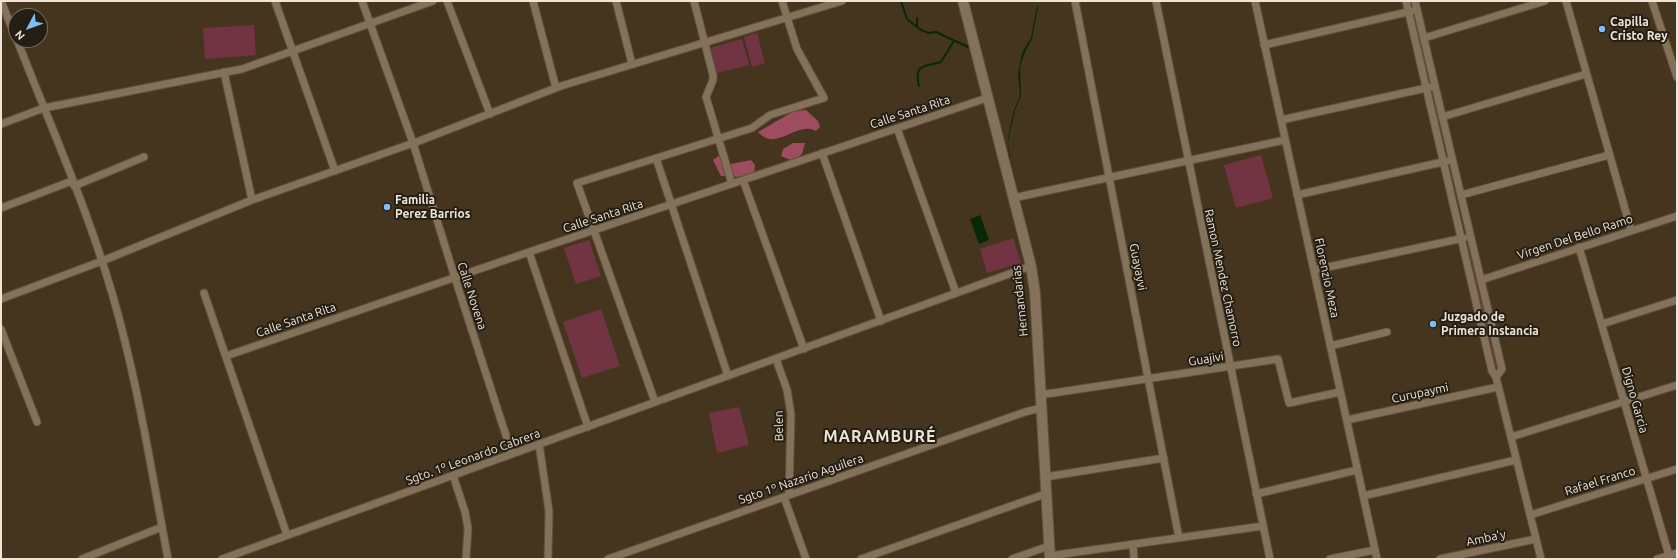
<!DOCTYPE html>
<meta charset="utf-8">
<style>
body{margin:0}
#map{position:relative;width:1678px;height:560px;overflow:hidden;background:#45351e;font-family:Ubuntu,sans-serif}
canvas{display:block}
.frame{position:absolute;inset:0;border:2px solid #efe5d7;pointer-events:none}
.north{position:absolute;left:8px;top:8px;width:40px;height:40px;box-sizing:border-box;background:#251e14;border:1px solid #766e62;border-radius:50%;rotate:229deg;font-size:11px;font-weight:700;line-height:16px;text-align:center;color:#efe5d7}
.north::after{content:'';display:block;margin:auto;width:14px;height:18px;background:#7dbef9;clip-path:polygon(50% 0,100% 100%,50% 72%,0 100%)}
</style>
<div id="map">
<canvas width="1678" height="560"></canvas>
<div class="frame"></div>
<div class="north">N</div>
</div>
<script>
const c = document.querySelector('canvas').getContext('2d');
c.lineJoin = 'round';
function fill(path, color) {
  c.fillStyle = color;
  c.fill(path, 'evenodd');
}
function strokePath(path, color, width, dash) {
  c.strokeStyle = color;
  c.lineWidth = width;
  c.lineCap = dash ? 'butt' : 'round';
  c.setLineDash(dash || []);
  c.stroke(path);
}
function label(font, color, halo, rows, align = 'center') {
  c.font = font + ' Ubuntu,sans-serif';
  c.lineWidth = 4;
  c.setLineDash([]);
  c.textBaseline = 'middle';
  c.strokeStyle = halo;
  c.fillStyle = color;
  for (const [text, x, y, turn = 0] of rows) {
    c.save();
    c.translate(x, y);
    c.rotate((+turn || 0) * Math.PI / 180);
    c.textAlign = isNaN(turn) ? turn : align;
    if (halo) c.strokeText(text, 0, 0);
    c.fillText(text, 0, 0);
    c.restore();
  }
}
const green = new Path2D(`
 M254 25 256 55 205 59 203 28Z
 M757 33 765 63 752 67 744 37Z
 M742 39 749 65 717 73 710 48Z
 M1261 155 1273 198 1236 208 1224 165Z
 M1013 238 1021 263 987 273 980 249Z
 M589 240 601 276 576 284 564 248Z
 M1467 243 1469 244 1498 369 1496 371Z
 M601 309 620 366 582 378 563 322Z
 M739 407 749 445 717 453 709 413Z`);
const forest = new Path2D(`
 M806 110 818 121 820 127 816 131C797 120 776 153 758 132L794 111Z
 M793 143H805L802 154 793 161 781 156 783 149Z
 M720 155 725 157 731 164 751 160 755 165 754 173C743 179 733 176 721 176L713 160Z`);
const water = new Path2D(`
 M1037 6 1038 7 1032 39 1025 52 1020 67 1021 96 1015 110 1008 141 1010 160 1018 190 1009 161 1008 138 1014 110 1020 96 1018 75 1021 58 1023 51 1031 38Z
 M980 215 989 240 979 244 970 219Z`);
const stream = new Path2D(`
 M901 1 907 19 921 30 929 33 936 32 968 47
 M917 18V27
 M919 86C913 63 926 67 941 62L954 41`);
const street = new Path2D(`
 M1 1 16 38
 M275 1 335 171
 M362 1 413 143 455 278 512 454
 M447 1 490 114
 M533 1 556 88
 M616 1 632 64
 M694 1 713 75V80L706 97 732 184
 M1075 1 1179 538
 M1156 1 1270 559
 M1255 1 1377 559
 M1406 1 1492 371 1496 377 1541 559
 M1415 1 1502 369 1496 377
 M1566 1 1631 230
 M1652 1 1677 77
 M1424 38 1545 1
 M17 40C53 132 94 223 119 318 140 397 153 479 168 559
 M1264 45 1412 11
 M224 72 252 200
 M1442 117 1586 74
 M1281 120 1431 87
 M1 124 44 108 242 69 433 1
 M897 128 956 293
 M822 153 881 321
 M656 158 728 376
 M743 180 804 349
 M74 186 144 157
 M1297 195 1447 161
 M1461 195 1609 155
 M1013 198 1285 140
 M1 208 72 181
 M1579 247 1670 559
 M529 252 588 427
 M1314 270 1464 238
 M1481 280 1677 216
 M204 293 287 535
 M1 299 102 261 252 200 419 141 561 86 842 1
 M1602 324 1677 300
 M1 329 37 422
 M1330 346 1387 332
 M226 356 529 252 987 98
 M776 359 787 390 791 414 789 495
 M1040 395 1278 359 1289 403 1340 392
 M655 402 577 183 752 128 770 115 824 98 797 49 782 1
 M1347 420 1498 387
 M1511 437 1677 385
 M539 444 549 511 548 559
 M453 475 465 512 468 528 466 559
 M1045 477 1164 458
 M1256 494 1357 470
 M1363 496 1516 460
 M784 497 806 559
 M1530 515 1677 469
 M1133 544 1134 559
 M1049 556 1263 526
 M82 559 162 527
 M222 559 1031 266
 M608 559 1025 412 1041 408
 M861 559 1045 494
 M1012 559 1049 546
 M1330 559 1375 550
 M1440 559 1536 539
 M1657 559 1677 553`);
const secondary = new Path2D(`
 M963 1 1031 266 1035 293 1050 559`);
const markers = [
 [1602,29,4,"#7dbef9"],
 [387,207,4,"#7dbef9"],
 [1433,324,4,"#7dbef9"]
];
const poiNames = [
 ["Capilla",1610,22],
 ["Cristo Rey",1610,36],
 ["Familia",395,200],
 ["Perez Barrios",395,214],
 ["Juzgado de",1441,317],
 ["Primera Instancia",1441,331]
];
const streetNames = [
 ["Calle Santa Rita",910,112,-18],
 ["Calle Santa Rita",603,216,-18],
 ["Virgen Del Bello Ramo",1575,237,-18],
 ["Guayayvi",1138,267,79],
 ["Ramon Mendez Chamorro",1223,278,78],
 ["Florenzio Meza",1327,278,78],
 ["Calle Novena",472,296,72],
 ["Hernandarias",1020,301,-96],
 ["Calle Santa Rita",296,320,-19],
 ["Guajivi",1206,359,-9],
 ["Curupaymi",1420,393,-12],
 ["Digno Garcia",1635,400,74],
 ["Belen",779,426,-91],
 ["Sgto. 1º Leonardo Cabrera",473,457,-20],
 ["Sgto 1º Nazario Aguilera",801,479,-19],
 ["Rafael Franco",1600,481,-17],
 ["Amba'y",1486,538,-12]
];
const districtNames = [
 ["MARAMBURÉ",880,437]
];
fill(green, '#723342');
fill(forest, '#9e4c5f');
fill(water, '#072809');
strokePath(stream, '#072809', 2);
strokePath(street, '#5e503c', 9);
strokePath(secondary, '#5e503c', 12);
strokePath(street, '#837159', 7);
strokePath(secondary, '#837159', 10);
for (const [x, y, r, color] of markers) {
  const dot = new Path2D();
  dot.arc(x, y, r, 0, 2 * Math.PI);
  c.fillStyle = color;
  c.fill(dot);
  strokePath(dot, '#251e14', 1.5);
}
label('bold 12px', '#efe5d7', '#251e14', poiNames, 'left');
label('12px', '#efe5d7', '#251e14', streetNames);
c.letterSpacing = '1px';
label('bold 16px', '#efe5d7', '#251e14', districtNames);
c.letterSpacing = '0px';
</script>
